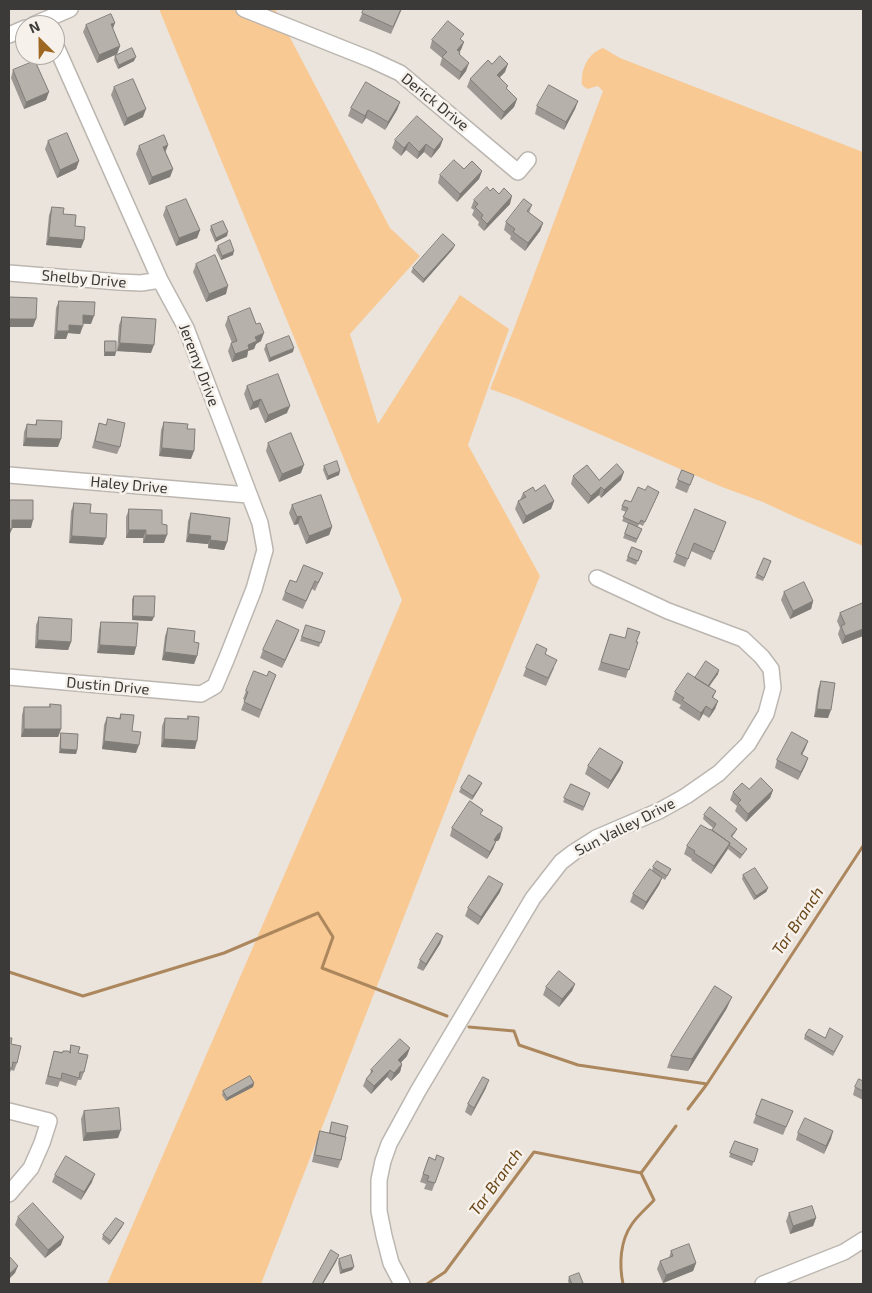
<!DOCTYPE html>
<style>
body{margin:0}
#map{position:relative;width:872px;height:1293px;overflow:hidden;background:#eae4dd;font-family:"Exo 2",sans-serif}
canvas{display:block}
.frame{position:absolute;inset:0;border:10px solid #3c3a38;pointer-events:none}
.north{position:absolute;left:15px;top:15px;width:50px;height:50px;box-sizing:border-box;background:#f7f1eb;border:1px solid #aca8a3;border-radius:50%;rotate:337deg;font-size:14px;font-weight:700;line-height:20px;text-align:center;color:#3c3a38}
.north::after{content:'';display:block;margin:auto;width:18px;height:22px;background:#9e6822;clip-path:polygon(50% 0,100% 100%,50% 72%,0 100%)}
</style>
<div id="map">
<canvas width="872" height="1293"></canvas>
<div class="frame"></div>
<div class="north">N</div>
</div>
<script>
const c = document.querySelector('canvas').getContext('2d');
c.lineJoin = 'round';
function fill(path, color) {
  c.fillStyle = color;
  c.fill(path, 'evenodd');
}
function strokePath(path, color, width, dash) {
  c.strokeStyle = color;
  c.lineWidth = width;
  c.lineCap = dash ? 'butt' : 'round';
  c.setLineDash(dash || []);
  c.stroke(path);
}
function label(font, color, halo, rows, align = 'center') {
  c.font = font + ' "Exo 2",sans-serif';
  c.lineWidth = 5;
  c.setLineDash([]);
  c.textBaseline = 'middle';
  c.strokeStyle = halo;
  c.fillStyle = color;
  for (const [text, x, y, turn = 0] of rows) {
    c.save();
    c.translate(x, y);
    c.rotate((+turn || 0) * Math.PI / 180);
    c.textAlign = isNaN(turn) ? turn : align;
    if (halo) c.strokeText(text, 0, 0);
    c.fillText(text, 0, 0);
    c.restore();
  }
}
const green = new Path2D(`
 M159 9H275L390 228 420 256 350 334 378 424 460 295 509 329 468 445 540 576 465 760 261 1284H107L357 707 402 600Z
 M603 48 620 58 863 152V546L793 516 763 502 722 487 518 399 490 389 513 331 603 91 598 86 587 89 582 85C581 69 587 54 603 48Z`);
const stream = new Path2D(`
 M9 972 83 996 224 953 318 913 333 937 322 968 447 1016
 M469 1027 514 1031 519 1045 578 1065 707 1084
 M688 1109 707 1084 863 846
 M427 1284 445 1272 534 1152 641 1173 676 1126
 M623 1284C619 1264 620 1241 632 1224 638 1215 647 1208 654 1200L641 1173`);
const minor = new Path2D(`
 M244 9 372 60 400 73 518 172 528 160
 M33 25 70 9
 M9 35 25 28
 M9 273 119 282 141 283 160 280
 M9 475 248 495
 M9 677 201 694 215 686 226 660 254 589 265 550 260 523 186 328 160 280 55 44
 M9 1111 49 1121 42 1143 31 1168 9 1194
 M402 1284 391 1263 384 1236 379 1211V1180L383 1161 389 1144 418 1091 533 898 561 862 574 852 596 838 659 811 686 796 719 773 748 744 766 714 773 688 771 669 762 657 743 639 668 611 597 578
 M763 1284 844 1252 863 1240`);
const wall = new Path2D(`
 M364 9H402L391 34 359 21Z
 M86 25 113 29 120 46 117 54 97 63 83 32Z
 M432 40H461L464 42 459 51 460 52V55L466 71 459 80 440 65 442 58 430 48Z
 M115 56 134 61 118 69 114 60Z
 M492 64 505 72 500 77 507 89 517 99 514 107 501 120 467 87 470 79Z
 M13 70 46 100 24 109 11 78Z
 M114 87 143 117 124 126 111 95Z
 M578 101 575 109 564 130 535 114 537 106Z
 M400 102 397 110 385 130 366 118 362 124 348 116 351 108Z
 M443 139 440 147 431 158 424 152 417 159 406 150 401 156 392 148 395 140Z
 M48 141 79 161 76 169 57 178 45 149Z
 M168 145 165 151 173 169 170 177 149 185 136 154 139 146Z
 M482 171 479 179 457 202 438 183 440 175Z
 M490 191 510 204 484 231 478 225 479 222 472 215 474 210 471 208 474 200Z
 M532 205 529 213 543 223 540 231 525 251 510 239 511 236 504 230 506 222Z
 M52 207 63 214 84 240 81 248 46 245 49 215Z
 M166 207 200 230 197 238 176 246 163 215Z
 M211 226 227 236 215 242 210 230Z
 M218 246 233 255 221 260 216 250Z
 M453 249 423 283 411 272 413 268Z
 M196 264 226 294 206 302 193 272Z
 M59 301 91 324H83L80 334 68 333 66 339H54L56 308Z
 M122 317 151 353 117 351 119 325Z
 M228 317 261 341 256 344 254 349 248 351 247 357 232 362 228 351 231 343H232L225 325Z
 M105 341 115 356H104V345Z
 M266 345 293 352 269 362 264 349Z
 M247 386 287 413 265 423 258 407 250 410 244 394Z
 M108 419 120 447 117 454 92 448 99 423 106 425Z
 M37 420 58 447 23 446 24 432 27 424 35 425Z
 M164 422 187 429 191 459 159 456 161 430Z
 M268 443 301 473 279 482 266 451Z
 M324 466 339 475 327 480 323 470Z
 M682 470 694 475 687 493 675 488Z
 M573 476 599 480H621L601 498 599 495 588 504 571 484Z
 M645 490 659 492 643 526 639 524 638 527 642 529 636 543 623 538 629 524 622 521 626 512 621 510 622 506 631 502Z
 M535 491 554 501 551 509 523 524 515 509 518 501 520 500 523 493Z
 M74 503 90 513 103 545 69 543 71 511Z
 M292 505 332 527 329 535 306 544 298 524 294 525 289 513Z
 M129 509 162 524 164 543H143V538H126V517Z
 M695 509 723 530 711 560 691 551 685 567 673 562Z
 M191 513 227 542 224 550 208 548V544L186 542 188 521Z
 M632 547 642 551 636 565 626 561Z
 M764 558 771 561 763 581 755 578Z
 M323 573 315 591 312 589 303 609 282 600 285 592 296 582Z
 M784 592 813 601 811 609 790 619 781 600Z
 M134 596 152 621 132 620V599Z
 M863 603V636L842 644 838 634 840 628 837 621 840 613Z
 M39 617 71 642 68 650 35 648 36 625Z
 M101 622 136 647 134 655 97 653 99 630Z
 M306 625 325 631 319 647 300 641Z
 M168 628 197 656 194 664 162 660 165 636Z
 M299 630 282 668 260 658 263 650Z
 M610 634 636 642 626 678 598 670Z
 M547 649 545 654 554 668 546 686 523 676 526 668Z
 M718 674 709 687 716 691 713 698 718 701 715 709 709 718 703 714 699 721 679 708 681 705 672 700 675 692 695 678Z
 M276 675 259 718 241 710 245 700 243 699 246 691 267 676Z
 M821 681 828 718 814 717 818 689Z
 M50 704 61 729 58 737H21L22 715 24 707H49Z
 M121 714 132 731 136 753 102 749 104 725 107 717 119 718Z
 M188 716 195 749 161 747 162 726 165 718 187 719Z
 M61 733 77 750 76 754 59 753 60 737Z
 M808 741 802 755 808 758 805 766 798 780 775 768 777 760Z
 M623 762 620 770 608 789 585 774 588 766Z
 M482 783 480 787 472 800 459 792 461 788Z
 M571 784 590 793 583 811 563 802Z
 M749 789 773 790 770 798 746 822 735 811 737 806 730 800 733 792Z
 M481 815 500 838 498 841H496L493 849 487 859 450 836 452 828Z
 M704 815 737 829 735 833 732 837 745 852 740 859 728 849 711 874 691 860 692 859 684 854 687 846 710 830H712L713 828 703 819Z
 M653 867 671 869 665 880 662 878 659 885 643 910 630 902 633 894 652 871Z
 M743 875 768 888 766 892 754 900 742 879Z
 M500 892 478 925 465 916 468 908Z
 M443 936 440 944 423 971 417 968 420 960Z
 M575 984 572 991 559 1007 543 995 546 987Z
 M727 1008 688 1071 667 1068 671 1056Z
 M805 1035 825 1038 843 1036 833 1056 804 1039Z
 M9 1038 17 1063 14 1071 11 1070 9 1076Z
 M71 1045 78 1053 84 1072 81 1080H78L76 1086 60 1081 58 1087 45 1084 52 1059 54 1051 62 1052H69Z
 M407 1056 401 1062 402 1064 400 1072 391 1081 387 1077 371 1094 363 1086 366 1079 370 1074 371 1070Z
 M863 1081V1100L853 1095 855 1087Z
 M254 1083 253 1087 226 1101 222 1095 223 1091Z
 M486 1088 471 1116 465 1112 468 1104Z
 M762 1099 793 1111 783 1135 753 1123Z
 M84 1111 118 1138 83 1141 81 1119Z
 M332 1122 345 1137 341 1160 338 1168 312 1162 317 1139 320 1131 329 1133Z
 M833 1131 824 1154 796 1140 798 1133Z
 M735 1141 758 1149 752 1166 729 1157Z
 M429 1157 435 1160 444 1158 432 1191 424 1189 426 1184 420 1182Z
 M55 1175 92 1182 81 1200 52 1182Z
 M789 1213 816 1218 813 1226 790 1234 786 1221Z
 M18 1217 61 1245 45 1258 15 1225Z
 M122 1227 109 1245 102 1239 103 1235Z
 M671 1251 696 1263 693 1271 663 1283 657 1269 660 1261 669 1258Z
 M339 1259 354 1267 352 1270 340 1274 338 1263Z
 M569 1277 583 1283 582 1284H569L568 1281Z`);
const shadedWall = new Path2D(`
 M115 23 112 31 111 24Z
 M464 42 461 50 454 57 457 50Z
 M120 46 117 54 97 63 99 55Z
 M136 57 134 61 118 69 119 65Z
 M469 63 466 71 459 80 461 72Z
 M508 64 505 72 494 83 497 75Z
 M49 92 46 100 24 109 26 102Z
 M517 99 514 107 501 120 504 112Z
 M578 101 575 109 564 130 566 122Z
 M400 102 397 110 385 130 388 122Z
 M146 109 143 117 124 126 127 118Z
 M368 110 366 118 362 124 365 116Z
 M443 139 440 147 431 158 434 150Z
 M409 142 406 150 401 156 404 148Z
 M426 144 424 152 417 159 419 152Z
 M168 145 165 153 163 147Z
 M79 161 76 169 57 178 60 170Z
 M173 169 170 177 149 185 152 177Z
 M482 171 479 179 457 202 460 194Z
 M512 196 510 204 484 231 487 224Z
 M543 223 540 231 525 251 528 243Z
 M200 230 197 238 176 246 179 238Z
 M228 232 227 236 215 242 216 238Z
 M49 237 84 240 81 248 46 245Z
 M455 245 453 249 423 283 424 279Z
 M234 251 233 255 221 260 222 256Z
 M228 286 226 294 206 302 209 294Z
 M83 315 94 316 91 324 80 323Z
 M9 319H36L33 327H9Z
 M69 325 83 326 80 334 68 333 66 339H54L57 331Z
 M264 333 261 341 256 344 254 349 248 351 247 357 232 362 235 354 248 345 255 337Z
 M120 343 154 345 151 353 117 351Z
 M294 348 293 352 269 362 270 358Z
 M105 352H116L115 356H104Z
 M261 399 258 407 250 410 253 402Z
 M290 406 287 413 265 423 268 415Z
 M26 438 61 439 58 447 23 446Z
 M162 448 194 451 191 459 159 456Z
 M304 465 301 473 279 482 282 474Z
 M340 471 339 475 327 480 328 476Z
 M624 472 621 480 601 498 604 490Z
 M601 487 599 495 588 504 591 496Z
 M554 501 551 509 523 524 526 516Z
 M301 516 298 524 294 525 297 517Z
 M12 520H33L31 528H9Z
 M332 527 329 535 306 544 309 536Z
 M9 529H12L9 536Z
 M129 530H146L143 538H126Z
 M189 534 211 536 208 544 186 542Z
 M146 535H167L164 543H143Z
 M72 536 106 538 103 545 69 543Z
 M210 540 227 542 224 550 208 548Z
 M813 601 811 609 790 619 793 611Z
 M133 616 154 617 152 621 132 620Z
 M863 629V636L842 644 845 636Z
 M299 630 296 638 282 668 285 660Z
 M38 640 71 642 68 650 35 648Z
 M100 645 136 647 134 655 97 653Z
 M165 652 197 656 194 664 162 660Z
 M719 670 718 674 706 690 708 686Z
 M718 701 715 709 709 718 712 710Z
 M706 706 703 714 699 721 701 713Z
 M817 709 831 710 828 718 814 717Z
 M24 729H61L58 737H21Z
 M164 739 197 741 195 749 161 747Z
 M104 741 139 745 136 753 102 749Z
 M808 741 805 749 798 762 801 754Z
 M61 749 77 750 76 754 59 753Z
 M808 758 805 766 798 780 801 772Z
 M623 762 620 770 608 789 611 781Z
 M482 783 480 787 472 800 473 796Z
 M773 790 770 798 746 822 748 814Z
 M502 830 500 838 498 841H496L493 849 487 859 494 840 498 834Z
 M730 843 727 850 711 874 714 866Z
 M662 878 659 885 643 910 646 902Z
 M503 884 500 892 478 925 481 917Z
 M768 888 766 892 754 900 756 896Z
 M443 936 440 944 423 971 426 964Z
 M575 984 572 991 559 1007 562 999Z
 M732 997 727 1008 688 1071 692 1059Z
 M410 1048 407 1056 396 1068 398 1060Z
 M402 1064 400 1072 391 1081 394 1073Z
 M390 1070 387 1077 371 1094 374 1086Z
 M489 1080 486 1088 471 1116 474 1108Z
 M254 1083 253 1087 226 1101 227 1098Z
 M121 1130 118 1138 83 1141 86 1133Z
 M833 1131 831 1139 824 1154 826 1146Z
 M95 1174 92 1182 81 1200 84 1192Z
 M816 1218 813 1226 790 1234 793 1226Z
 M124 1223 122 1227 109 1245 111 1241Z
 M64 1237 61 1245 45 1258 48 1250Z
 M339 1255 336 1262 323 1284H322Z
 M696 1263 693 1271 663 1283 666 1275Z
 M18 1266 15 1273 9 1279V1274Z
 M354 1267 352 1270 340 1274 342 1270Z`);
const building = new Path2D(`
 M364 9H401L393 27 362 13Z
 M111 14 115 23 111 24 120 46 99 55 86 25Z
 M448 21 464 34 460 39 464 42 457 50 460 52 459 54 469 63 461 72 442 57 447 52 432 40Z
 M132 48 136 57 119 65 115 56Z
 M500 56 508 64 497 75 508 86 506 88 517 99 504 112 470 79 488 60 492 64Z
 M35 61 49 92 26 102 13 70Z
 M133 79 146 109 127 118 114 87Z
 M366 82 400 102 388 122 368 110 365 116 351 108Z
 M549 85 578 101 566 122 537 106Z
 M417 116 443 139 434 150 426 144 419 152 409 142 404 148 395 140Z
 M67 133 79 161 60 170 48 141Z
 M164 135 168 145 163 147 173 169 152 177 139 146Z
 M454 160 464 169 472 161 482 171 460 194 440 175Z
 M487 187 490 191 493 188 499 194 504 188 512 196 487 224 481 218 483 215 475 207 478 204 474 200Z
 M186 199 200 230 179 238 166 207Z
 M524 199 532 205 527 211 543 223 528 243 513 232 515 229 506 222Z
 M52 207 64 208 63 214 76 215 75 226 85 227 84 240 49 237Z
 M223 221 228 232 216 238 211 226Z
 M443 234 455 245 424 279 413 268Z
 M230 240 234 251 222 256 218 246Z
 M215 255 228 286 209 294 196 264Z
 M9 297 37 298 36 319H9Z
 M59 301 95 302 94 316 83 315V326L69 325V331H57Z
 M250 308 256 324 260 323 264 333 255 337 257 341 248 345 249 349 235 354 231 343 237 341 228 317Z
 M122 317 156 319 154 345 120 343Z
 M289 336 294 348 270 358 266 345Z
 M105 341H116V352H105Z
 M278 374 290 406 268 415 261 399 253 402 247 386Z
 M108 419 125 423 120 447 95 441 99 423 106 425Z
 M37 420 62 421 61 439 26 438 27 424 36 425Z
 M164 422 188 424 187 429H195L194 451 162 448Z
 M291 433 304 465 282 474 268 443Z
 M337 461 340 471 328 476 324 466Z
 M617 464 624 472 604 490 601 487 591 496 573 476 587 465 599 480Z
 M682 470 694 475 690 485 678 480Z
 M545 485 554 501 526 516 518 501 526 497 523 493 533 487 535 491Z
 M648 486 659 492 645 522 641 520 639 524 623 517 628 508 622 506 625 500 631 502 638 487 645 490Z
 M321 495 332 527 309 536 301 516 297 517 292 505Z
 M9 500H33V520H12V529H9Z
 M74 503 91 504 90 513 107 514 106 538 72 536Z
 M129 509 162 510V524L167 525V535H146V530H129Z
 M695 509 726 522 714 552 694 543 688 559 676 554Z
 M191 513 230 518 227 542 210 540 211 536 189 534Z
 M629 523 642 529 637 539 625 534Z
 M632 547 642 551 638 561 628 557Z
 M764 558 771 561 764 578 757 574Z
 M304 565 323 573 318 583 315 581 306 601 285 592 290 580 296 582Z
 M804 582 813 601 793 611 784 592Z
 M134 596H155L154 617 133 616Z
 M863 603V629L845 636 841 626 845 624 840 613Z
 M39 617 72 619 71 642 38 640Z
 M277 620 299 630 285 660 263 650Z
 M101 622 138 623 136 647 100 645Z
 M306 625 325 631 321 643 302 637Z
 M168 628 195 631 194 642 199 643 197 656 165 652Z
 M628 628 640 632 636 642H638L629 670 601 662 610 634 625 638Z
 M537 644 547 649 545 654 557 660 548 678 526 668Z
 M706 661 719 670 708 686 695 678Z
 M254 671 267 676 269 671 276 675 261 710 244 702 248 692 246 691Z
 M688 673 716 691 712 697 718 701 712 710 706 706 701 713 682 700 684 698 675 692Z
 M821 681 835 683 831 710 817 709Z
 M50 704 61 705V729H24V707H50Z
 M121 714 134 715 132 731 141 732 139 745 104 741 107 717 120 719Z
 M188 716 199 717 197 741 164 739 165 718 188 719Z
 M792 732 808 741 801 754 808 758 801 772 777 760Z
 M61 733 78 734 77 750 61 749Z
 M600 748 623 762 611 781 588 766Z
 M469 775 482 783 473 796 461 788Z
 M761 778 773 790 748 814 738 803 741 800 733 792 742 783 749 789Z
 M571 784 590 793 584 807 564 798Z
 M470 801 483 810 480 814 502 827V830L500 833 498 834 494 840 496 841 490 852 452 828Z
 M710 807 737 829 731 836 747 849 742 855 729 845 730 843 712 830 716 824 704 815Z
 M701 825 710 830V829L730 843 714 866 694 853 695 851 687 846Z
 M657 861 671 869 667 876 653 867Z
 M755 868 768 888 756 896 743 875Z
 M650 869 662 878 646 902 633 894Z
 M489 876 503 884 481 917 468 908Z
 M437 933 443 936 426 964 420 960Z
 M559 971 575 984 562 999 546 987Z
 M715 986 732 997 692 1059 671 1056Z
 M830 1028 843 1036 834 1052 805 1035 809 1029 825 1038Z
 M9 1038H12L11 1044 21 1046 17 1063 13 1062 12 1068H9Z
 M400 1039 410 1048 398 1060 402 1064 394 1073 390 1070 374 1086 366 1079 373 1071 371 1070Z
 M71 1045 80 1047 78 1053 88 1055 84 1072H80L79 1078 62 1073 61 1079 48 1076 54 1051 62 1053 63 1051H68L70 1053Z
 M250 1076 254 1083 227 1098 223 1091Z
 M483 1077 489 1080 474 1108 468 1104Z
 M859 1079 863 1081V1091L855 1087Z
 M762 1099 793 1111 786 1127 756 1115Z
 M119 1108 121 1130 86 1133 84 1111Z
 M805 1118 833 1131 826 1146 798 1133Z
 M332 1122 348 1126 345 1137 330 1133Z
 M320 1131 346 1137 341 1160 315 1155Z
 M735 1141 758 1149 754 1162 730 1153Z
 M437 1155 444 1158 435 1183 427 1181 429 1176 423 1174 429 1157 435 1160Z
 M66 1156 95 1174 84 1192 55 1175Z
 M33 1203 64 1237 48 1250 18 1217Z
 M812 1206 816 1218 793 1226 789 1213Z
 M116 1218 124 1223 111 1241 103 1235Z
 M689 1244 696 1263 666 1275 660 1261 673 1256 671 1251Z
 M331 1250 339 1255 322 1284H314L313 1283Z
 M351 1255 354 1267 342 1270 339 1259Z
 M9 1256 18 1266 9 1274Z
 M579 1273 583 1283 579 1284H572L569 1277Z`);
const streetNames = [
 ["Derick Drive",435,102,39],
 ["Shelby Drive",84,279,5],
 ["Jeremy Drive",199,365,69],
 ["Haley Drive",129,485,5],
 ["Dustin Drive",108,686,5],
 ["Sun Valley Drive",625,827,-27]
];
const waterNames = [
 ["Tar Branch",798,921,-56],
 ["Tar Branch",496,1182,-54]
];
fill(green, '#f9c994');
strokePath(stream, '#ac875d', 3);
strokePath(minor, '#bcb6b0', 18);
strokePath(minor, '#fff', 15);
fill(wall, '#9d9893');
fill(shadedWall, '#807c78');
fill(building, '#b7b1ab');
strokePath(building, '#807c78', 1);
label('15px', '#3c3a38', '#f7f1eb', streetNames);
label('italic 16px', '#684518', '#f7f1eb', waterNames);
</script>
